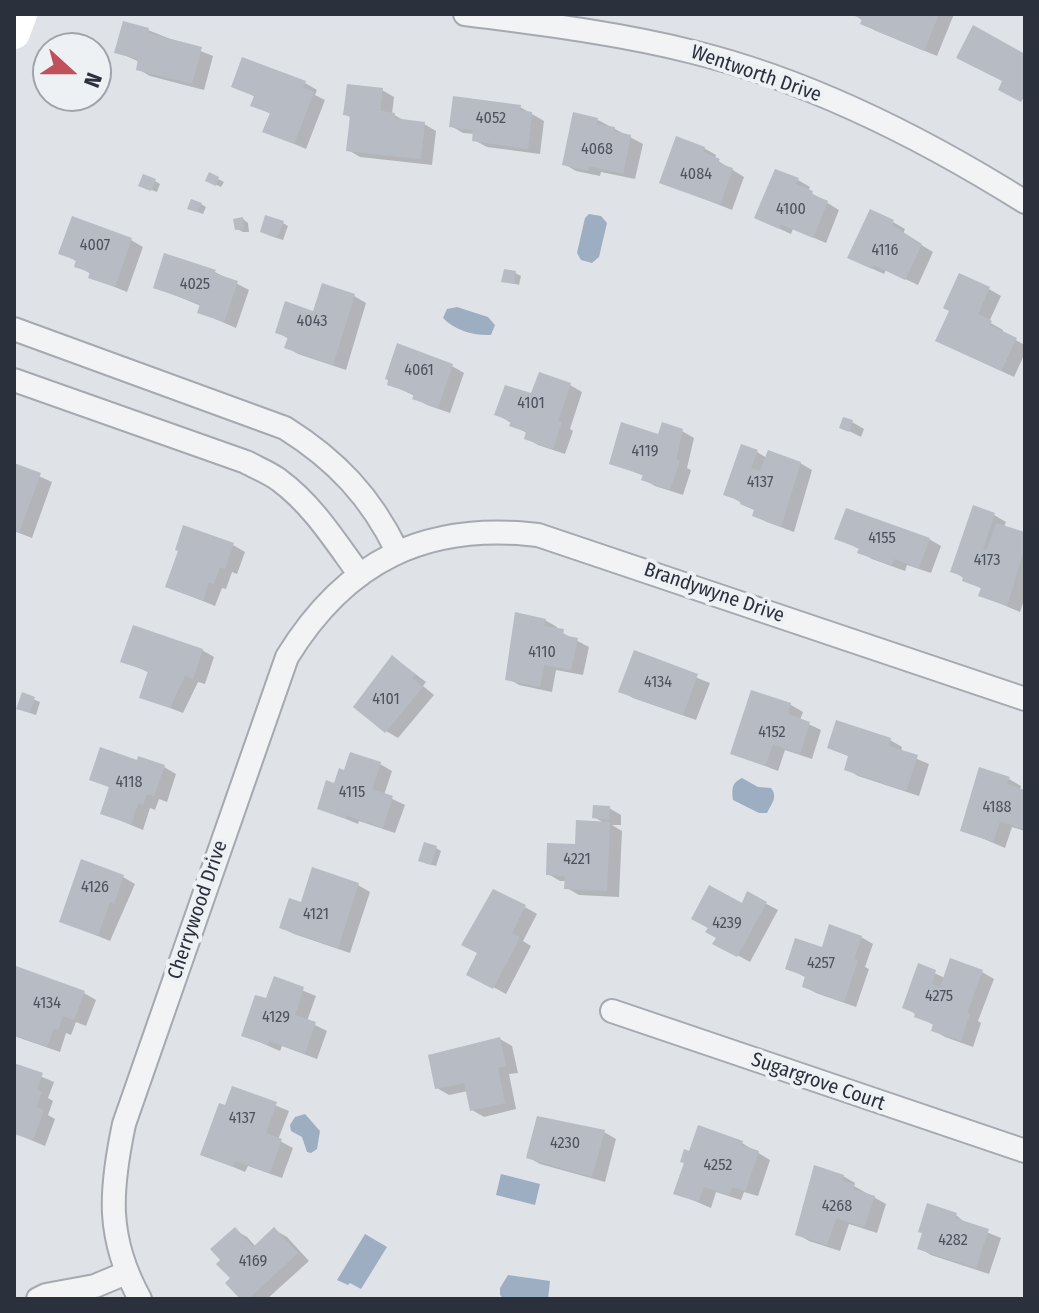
<!DOCTYPE html>
<style>
body{margin:0}
#map{position:relative;width:1039px;height:1313px;overflow:hidden;background:#dfe2e7;font-family:"Fira Sans Condensed",sans-serif}
canvas{display:block}
.frame{position:absolute;inset:0;border:16px solid #2a303c;pointer-events:none}
.north{position:absolute;left:32px;top:32px;width:80px;height:80px;box-sizing:border-box;background:#eef1f4;border:2px solid #a0a4aa;border-radius:50%;rotate:111deg;font-size:22px;font-weight:700;line-height:32px;text-align:center;color:#2a303c}
.north::after{content:'';display:block;margin:auto;width:28px;height:36px;background:#c0505c;clip-path:polygon(50% 0,100% 100%,50% 72%,0 100%)}
</style>
<div id="map">
<canvas width="1039" height="1313"></canvas>
<div class="frame"></div>
<div class="north">N</div>
</div>
<script>
const c = document.querySelector('canvas').getContext('2d');
c.lineJoin = 'round';
function fill(path, color) {
  c.fillStyle = color;
  c.fill(path, 'evenodd');
}
function strokePath(path, color, width, dash) {
  c.strokeStyle = color;
  c.lineWidth = width;
  c.lineCap = dash ? 'butt' : 'round';
  c.setLineDash(dash || []);
  c.stroke(path);
}
function label(font, color, halo, rows, align = 'center') {
  c.font = font + ' "Fira Sans Condensed",sans-serif';
  c.lineWidth = 8;
  c.setLineDash([]);
  c.textBaseline = 'middle';
  c.strokeStyle = halo;
  c.fillStyle = color;
  for (const [text, x, y, turn = 0] of rows) {
    c.save();
    c.translate(x, y);
    c.rotate((+turn || 0) * Math.PI / 180);
    c.textAlign = isNaN(turn) ? turn : align;
    if (halo) c.strokeText(text, 0, 0);
    c.fillText(text, 0, 0);
    c.restore();
  }
}
const water = new Path2D(`
 M589 214 601 216 607 223 599 257 592 263 581 260 577 253 585 218Z
 M457 307 488 317 495 325 491 335C474 336 454 330 443 318L447 309Z
 M742 778 758 787 771 788C778 797 772 803 767 813H759L733 800C732 790 731 783 742 778Z
 M305 1114 320 1131 317 1149 311 1153 307 1152 302 1137 291 1131 290 1125 295 1117Z
 M501 1174 540 1184 535 1205 496 1195Z
 M365 1234 387 1247 361 1289 350 1283 348 1285 337 1280Z
 M508 1275 550 1281 548 1299 525 1297 504 1299 500 1295V1288Z`);
const shadow = new Path2D(`
 M854 14H954L937 56 874 30Z
 M148 30 213 56 204 90 150 76 138 69 140 62 117 52Z
 M305 83 317 90 315 95 325 100 306 149 265 131 271 114 253 105 256 97 233 86Z
 M382 90 394 97 392 114 407 122 424 124 436 131 432 165 360 157 348 150 351 118 345 114Z
 M520 107 544 121 540 154 487 147 474 140 475 134 463 133 451 126Z
 M598 120 643 144 635 179 601 172 600 176 576 171 564 164Z
 M704 148 716 155 715 159 744 177 732 210 662 182Z
 M210 175 224 182 221 187 207 180Z
 M798 180 810 187 808 191 839 210 826 243 793 229 791 234 756 218Z
 M155 181 160 184 157 192 146 188Z
 M201 204 206 207 203 214 195 211Z
 M243 219 248 223 249 232H243L237 229Z
 M893 222 905 229 903 234 933 252 918 285 886 270 884 274 862 264Z
 M283 223 288 226 283 240 268 235Z
 M131 240 143 247 127 292 90 277 91 274 77 266 78 262 61 253Z
 M166 256 215 272 249 290 236 328 199 312 201 306 155 287Z
 M515 273 521 276 519 285 504 281Z
 M989 289 1001 296 989 322 1003 330 1002 333 1025 345V353L1014 377 950 347 951 310Z
 M354 296 366 303 346 370 298 354 286 347 289 339 277 332Z
 M452 366 464 373 450 413 427 405 415 398V396L389 384Z
 M570 385 582 392 570 429 573 431 565 454 538 445 526 438 528 434 497 414 532 396Z
 M852 422 864 429 861 437 841 427Z
 M682 431 694 438 687 468 691 470 683 495 655 486 643 479 644 476 611 462 659 437Z
 M757 452 767 458 800 463 812 470 794 532 767 522 755 516 756 511 726 494Z
 M14 465 52 482 32 538 14 531Z
 M974 508 994 515 1006 522 1004 527 1025 534V597L1020 612 980 595 982 589 952 571Z
 M837 538 929 539 941 546 931 573 907 565 905 571 872 559 860 552 861 550Z
 M233 545 245 552 237 574 232 572 226 589 222 588 215 606 167 586 180 551Z
 M545 620 557 627V630L589 647 583 675 556 670 552 692 519 685 507 678Z
 M202 650 214 657 205 684 198 682 183 713 142 697 150 673 123 661Z
 M635 653 710 683 696 720 633 698 621 691Z
 M393 657 426 682 423 686 434 695 398 738 386 731Z
 M752 693 791 705 803 712 800 720 821 730 812 759 785 750 778 771 732 753Z
 M23 695 40 702 36 715 24 711Z
 M890 740 902 747 901 752 929 764 919 796 858 776 846 769 850 757 829 747Z
 M138 762 164 767 176 774 167 802 159 799 155 810 150 808 143 830 102 813 111 788 91 779Z
 M380 764 392 771 384 795 405 805 395 833 359 821 358 824 319 808Z
 M1009 779 1021 786 1020 790 1025 792V831L1012 827 1005 848 963 830Z
 M609 808 621 815V825H612L622 831 619 897 579 895 567 888V881H560L548 874 604 823 594 817Z
 M436 848 441 851 436 866 425 863Z
 M314 870 358 885 370 892 350 953 294 934 282 928 302 905Z
 M123 877 135 884 110 941 61 921Z
 M748 894 778 910 750 962 715 943Z
 M525 907 537 914 523 941 531 946 506 994 469 974Z
 M861 937 873 944 865 967 869 969 856 1007 816 993 804 986 807 978 787 968 823 949Z
 M919 966 945 978 982 972 994 979 978 1021 981 1023 973 1047 945 1037 933 1030 935 1026 904 1007Z
 M17 969 84 993 96 1000 86 1026 76 1022 71 1035 66 1033 60 1052 14 1036V977Z
 M275 979 316 996 307 1021 327 1031 317 1059 282 1046 280 1051 243 1035 267 1001Z
 M500 1039 512 1046 518 1073 509 1074 516 1109 484 1117 472 1110 468 1091 449 1095 437 1088Z
 M14 1065 54 1082 48 1098 53 1101 48 1115 55 1119 45 1146 14 1133Z
 M233 1088 289 1111 278 1140 293 1148 282 1178 248 1166 245 1172 203 1154Z
 M604 1132 616 1139 605 1182 540 1164 528 1157Z
 M742 1143 770 1160 758 1196 744 1192 741 1200 716 1192 711 1208 676 1193Z
 M843 1176 855 1183 854 1186 886 1204 877 1233 849 1224 840 1251 809 1241 797 1234Z
 M956 1215 967 1224 1001 1238 989 1274 931 1255 919 1248Z
 M235 1230 247 1237 256 1247 275 1230 287 1237 309 1261 267 1299H243L233 1278Z`);
const building = new Path2D(`
 M850 14H939L924 51 860 24 862 19Z
 M123 21 149 28 148 33 202 47 192 84 136 70 138 59 114 53Z
 M973 25 1025 54V95L1021 102 998 90 1002 81 956 58Z
 M242 57 306 81 303 88 314 92 294 144 262 132 270 113 250 106 254 96 231 87Z
 M347 84 383 88 380 111 395 113 394 118 425 122 421 159 346 151 350 116 343 115Z
 M453 96 521 105 520 110 532 112 528 149 472 141 473 130 449 127Z
 M573 112 598 118 597 124 615 127 614 131 631 135 623 174 589 166 588 171 562 165Z
 M676 136 705 147 703 152 720 159 718 163 733 168 720 205 659 183Z
 M775 169 799 178 796 184 813 191 812 194 828 201 813 238 780 224 779 229 754 218Z
 M209 172 219 177 216 186 205 181Z
 M143 174 156 179 151 191 138 186Z
 M191 199 202 203 197 212 187 209Z
 M870 209 894 220 892 225 922 244 905 280 874 265 872 269 847 258Z
 M265 215 284 221 277 238 260 232Z
 M72 216 132 238 115 287 88 278 90 272 74 267 76 260 58 254Z
 M243 217 244 229 235 230 233 219Z
 M164 253 216 270 214 273 238 281 224 322 197 313 200 304 153 288Z
 M504 269 516 271 514 284 501 282Z
 M959 273 990 287 978 314 992 321 990 325 1017 338 1001 371 935 341 949 311 943 308Z
 M322 283 355 294 333 365 284 348 288 337 275 333 285 301 313 311Z
 M397 343 453 364 438 408 412 399 414 394 387 385 388 380 385 379Z
 M539 372 571 383 558 421 562 422 553 449 524 439 526 432 509 426 511 421 494 415 505 385 531 393Z
 M843 417 853 420 849 432 839 428Z
 M621 422 658 434 662 422 683 429 676 460 680 461 670 490 641 480 643 475 609 464Z
 M741 444 758 450 751 468 760 471 768 450 801 462 781 527 752 516 754 510 740 504 741 501 723 495Z
 M14 463 41 473 19 533 14 531Z
 M973 505 995 513 983 549 987 550 996 523 1025 532V546L1007 606 978 596 981 588 962 581 963 576 950 572Z
 M846 508 930 538 919 568 894 559 892 565 857 553 859 548 834 539Z
 M183 525 234 543 225 569 220 567 214 584 209 582 203 601 165 587 178 551 175 550Z
 M515 612 546 619 544 626 564 629 563 635 578 638 571 670 544 665 540 687 505 680Z
 M133 625 203 649 193 679 185 676 170 708 139 698 148 671 120 662Z
 M634 650 698 674 683 715 618 692Z
 M392 655 415 674 412 678 423 687 385 733 353 707Z
 M751 690 791 703 788 714 810 722 800 754 773 744 765 766 730 754Z
 M22 692 35 697 30 713 16 709Z
 M836 720 891 738 889 746 918 755 906 791 844 770 848 756 827 748Z
 M100 747 137 760 138 756 165 765 154 796 147 794 143 805 138 803 131 824 100 814 109 787 89 780Z
 M350 752 381 762 372 789 393 796 383 828 346 815V819L317 809 326 780 334 783 339 768 344 770Z
 M979 767 1010 777 1007 784 1025 790V830L1000 821 993 842 960 831Z
 M593 805 610 806 609 820 592 818Z
 M576 820 610 822 607 891 564 889 565 876 546 875 547 843 575 844Z
 M424 842 437 846 431 865 418 861Z
 M81 859 124 875 114 904 110 902 98 936 59 922Z
 M312 867 359 883 338 948 279 928 289 898 301 902Z
 M709 885 742 903 747 891 767 902 737 957 712 944 716 938 705 932 708 928 691 919Z
 M493 889 526 905 512 933 520 937 493 989 466 975 477 953 461 945Z
 M829 924 862 936 854 959 858 960 844 1002 802 987 805 976 785 969 795 938 822 947Z
 M950 958 983 970 967 1013 970 1014 961 1041 931 1031 933 1024 914 1017 915 1013 902 1008 918 963 936 970 932 984 940 987Z
 M16 966 85 991 74 1020 63 1016 58 1030 54 1028 47 1047 14 1035Z
 M274 976 304 987 295 1015 316 1022 305 1053 269 1041 268 1045 241 1036 255 995 266 998Z
 M500 1037 506 1066 498 1068 505 1103 470 1111 464 1083 435 1089 428 1055Z
 M14 1063 43 1073 37 1090 42 1092 36 1107 44 1110 33 1140 14 1134Z
 M232 1086 277 1102 266 1133 282 1139 270 1173 235 1161 233 1167 200 1155 219 1103 225 1105Z
 M537 1116 605 1130 592 1177 526 1158Z
 M698 1125 743 1141 742 1145 759 1151 745 1191 732 1187 729 1195 704 1187 698 1202 673 1194 684 1163 680 1162 684 1149 689 1151Z
 M814 1165 844 1175 842 1181 855 1184 853 1189 875 1196 864 1227 836 1218 827 1245 795 1235Z
 M927 1203 957 1213 955 1218 989 1229 976 1268 917 1249 922 1233 918 1232Z
 M235 1227 253 1247 274 1227 298 1253 248 1299H240L225 1283 230 1278 216 1264 220 1260 210 1249Z`);
const street = new Path2D(`
 M465 14C541 24 618 33 693 52 811 81 923 138 1025 202
 M14 329 285 428C336 460 371 497 397 551
 M14 380 246 462C257 468 270 473 279 480 313 505 335 541 360 575
 M612 1011 1025 1151
 M38 1299 46 1295 95 1286 126 1273
 M140 1299C106 1237 110 1191 124 1124L287 657C346 561 425 522 538 535L1025 699`);
const secondary = new Path2D(`
 M14 33 21 14`);
const numberNames = [
 ["4052",491,119],
 ["4068",597,150],
 ["4084",696,175],
 ["4100",791,210],
 ["4007",95,246],
 ["4116",885,251],
 ["4025",195,285],
 ["4043",312,322],
 ["4061",419,371],
 ["4101",531,404],
 ["4119",645,452],
 ["4137",760,483],
 ["4155",882,539],
 ["4173",987,561],
 ["4110",542,653],
 ["4134",658,683],
 ["4101",386,700],
 ["4152",772,733],
 ["4118",129,783],
 ["4115",352,793],
 ["4188",997,808],
 ["4221",577,860],
 ["4126",95,888],
 ["4121",316,915],
 ["4239",727,924],
 ["4257",821,964],
 ["4275",939,997],
 ["4134",47,1004],
 ["4129",276,1018],
 ["4137",242,1119],
 ["4230",565,1144],
 ["4252",718,1166],
 ["4268",837,1207],
 ["4282",953,1241],
 ["4169",253,1262]
];
const streetNames = [
 ["Wentworth Drive",756,74,19],
 ["Brandywyne Drive",714,593,19],
 ["Cherrywood Drive",198,910,-71],
 ["Sugargrove Court",818,1082,19]
];
fill(water, '#9daec3');
fill(shadow, '#0003');
fill(building, '#b7bbc3');
strokePath(street, '#a5a9b0', 26);
strokePath(street, '#f1f3f5', 22);
strokePath(secondary, '#fff', 32);
label('16px', '#4d535e', null, numberNames);
label('20px', '#2a303c', '#eef1f4', streetNames);
</script>
